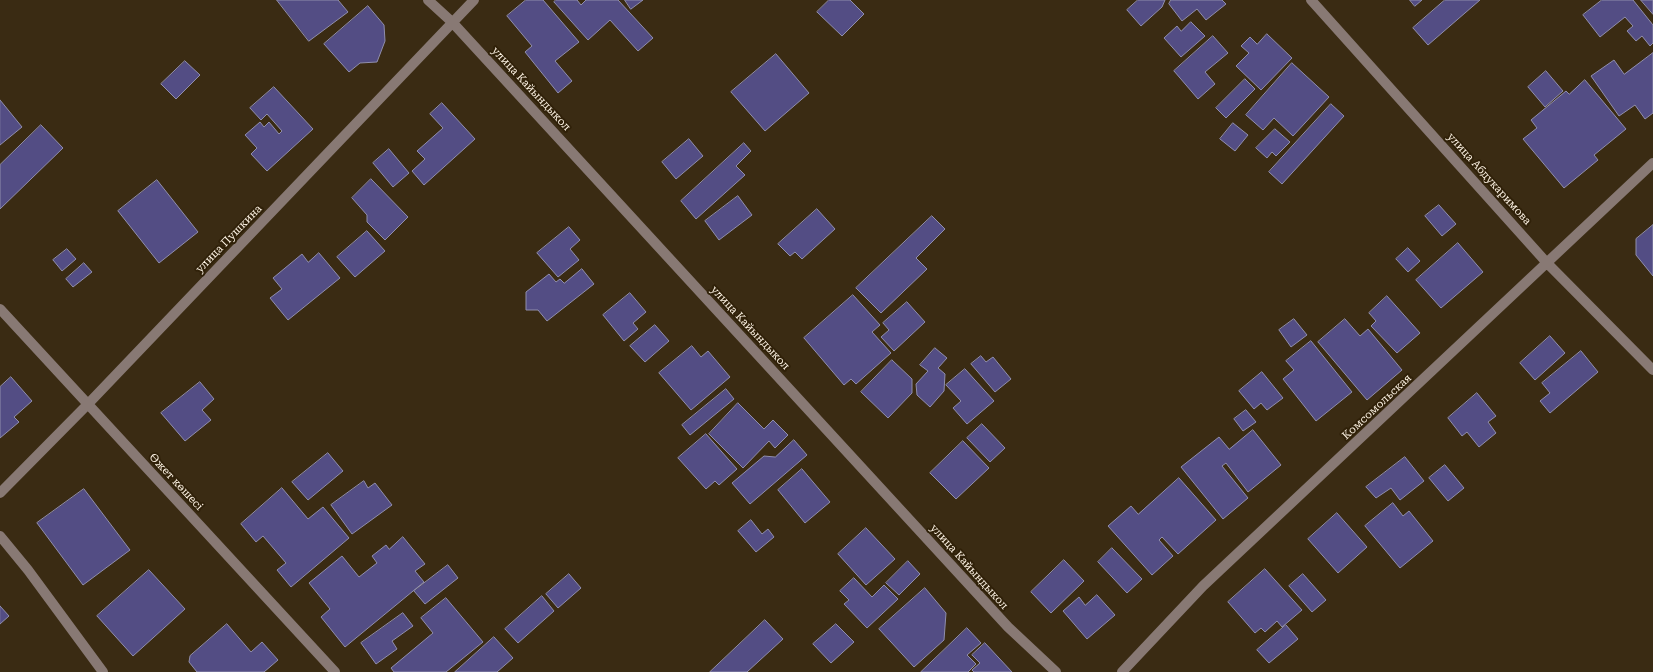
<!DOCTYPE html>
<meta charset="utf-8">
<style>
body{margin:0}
canvas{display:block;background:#3a2b13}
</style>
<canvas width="1653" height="672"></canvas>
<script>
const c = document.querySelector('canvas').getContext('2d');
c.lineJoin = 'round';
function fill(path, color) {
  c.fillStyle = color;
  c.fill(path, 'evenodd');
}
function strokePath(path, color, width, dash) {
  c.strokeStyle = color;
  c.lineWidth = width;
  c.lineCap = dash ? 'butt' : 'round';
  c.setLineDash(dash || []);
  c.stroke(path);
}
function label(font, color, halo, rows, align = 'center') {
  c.font = font + ' "Roboto Serif",serif';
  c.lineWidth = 4;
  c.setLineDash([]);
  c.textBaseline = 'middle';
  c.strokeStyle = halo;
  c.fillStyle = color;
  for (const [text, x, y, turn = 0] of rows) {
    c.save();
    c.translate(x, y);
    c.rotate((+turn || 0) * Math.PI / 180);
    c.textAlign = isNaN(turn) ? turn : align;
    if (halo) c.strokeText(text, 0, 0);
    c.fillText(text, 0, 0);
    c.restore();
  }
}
const building = new Path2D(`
 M277 0H338L348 12 309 41Z
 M526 0H543L579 42 555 61 572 81 558 93 525 52 532 46 507 16Z
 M556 0H577L581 5 586 0H618L653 38 638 51 610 20 588 40 554 2Z
 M625 0H643L631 9Z
 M829 0H850L864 14 842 36 817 12Z
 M1138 0H1165L1162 7 1141 26 1127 10Z
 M1171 0H1222L1226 4 1206 20 1197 9 1182 21 1169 4Z
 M1410 0H1422L1415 6Z
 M1445 0H1480L1428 45 1413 28Z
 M1602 0H1633L1653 25V43L1650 46 1642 36 1636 41 1627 31 1633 26 1625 17 1600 37 1583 15Z
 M1641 0H1653V14Z
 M368 6 384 25 385 41 377 62 360 63 349 72 324 44Z
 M1191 22 1205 36 1181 57 1164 38 1177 26 1181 31Z
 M1267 34 1292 58 1261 90 1236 66 1249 53 1241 46 1250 37 1257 44Z
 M1213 36 1228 53 1205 72 1215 84 1198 99 1174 71Z
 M1653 53V113L1645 119 1635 105 1619 116 1591 76 1614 60 1624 74Z
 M776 54 809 93 765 131 731 92Z
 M185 61 200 75 176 99 161 84Z
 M1292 63 1329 97 1293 136 1274 118 1263 130 1246 115Z
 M1546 71 1563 91 1545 107 1528 87Z
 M1245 79 1255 89 1226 118 1216 108Z
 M1585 80 1626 129 1594 155 1598 160 1564 188 1523 139 1537 128 1531 120 1566 91 1569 94Z
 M274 87 313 129 267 171 251 154 257 148 245 135 260 122 264 127 269 122 279 134 282 131 267 114 261 120 250 108Z
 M0 100 22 127 0 145Z
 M442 103 475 139 424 185 412 171 425 159 417 151 443 128 430 114Z
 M1331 104 1344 116 1282 184 1269 172Z
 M1233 123 1248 135 1235 151 1220 139Z
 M41 125 63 148 0 209V165Z
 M1275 129 1290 142 1276 156 1272 152 1267 158 1256 148Z
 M689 139 703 156 676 179 662 162Z
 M744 143 751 151 736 166 745 175 696 219 681 201Z
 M389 149 409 173 393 187 373 163Z
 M371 179 408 217 385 240 367 222V215L352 198Z
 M157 180 198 232 159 263 118 211Z
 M738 196 752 215 719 240 705 221Z
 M1439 205 1456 224 1442 236 1425 216Z
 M817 209 835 229 802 259 795 252 790 256 778 244Z
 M932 216 945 229 916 258 927 269 881 313 856 288Z
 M1653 225V276L1636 255V239Z
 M569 227 580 240 570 249 579 260 558 277 537 253Z
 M367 231 385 251 355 277 337 257Z
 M1458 243 1483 272 1441 308 1416 280Z
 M1408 248 1420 261 1408 272 1396 259Z
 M67 249 76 259 62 271 53 260Z
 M319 253 340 278 288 320 270 298 282 289 273 278 302 254 308 262Z
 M84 263 92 272 73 287 66 279Z
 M582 269 594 284 547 321 538 310H526V292L549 274 556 282 560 279 564 283Z
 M630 293 646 312 633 323 638 329 624 341 603 315Z
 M853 295 880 325 872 332 891 353 856 384 851 379 844 385 804 338Z
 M1387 296 1420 333 1397 353 1371 326 1376 321 1369 313Z
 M907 302 925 322 894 351 881 337 889 330 883 323Z
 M1294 319 1307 335 1291 347 1279 330Z
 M1345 319 1360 336 1368 329 1402 370 1367 400 1318 342Z
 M655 325 669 341 645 362 630 346Z
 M1550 336 1565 353 1535 380 1520 363Z
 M1311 341 1352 392 1316 421 1283 379 1294 370 1286 361Z
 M692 346 701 357 708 351 730 377 691 410 659 373Z
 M935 348 947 358 938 368 945 374 944 391 930 407 917 395 916 384 928 371 920 365Z
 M1581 351 1598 372 1550 413 1540 401 1550 393 1542 383Z
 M981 356 986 362 993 357 1011 379 995 392 971 364Z
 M892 360 912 379V393L888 418 861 392Z
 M965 369 994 401 967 424 953 408 961 401 946 385Z
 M1262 372 1283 398 1267 410 1261 403 1254 409 1239 391Z
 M11 377 32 401 14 417 19 422 0 438V387Z
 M200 382 214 399 202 410 211 420 185 441 161 413Z
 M726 389 734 399 690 435 682 425Z
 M1477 393 1496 416 1488 422 1496 433 1479 447 1467 432 1462 436 1448 418Z
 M738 403 764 429 773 420 788 435 775 448 769 441 743 468 709 434Z
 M1246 410 1256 422 1243 431 1234 419Z
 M982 424 1005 448 990 462 967 438Z
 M1253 430 1281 465 1248 492 1226 463 1222 466 1248 498 1223 519 1181 467 1219 437 1229 449Z
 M706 434 737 469 719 485 715 481 706 489 678 458Z
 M794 440 807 455 750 504 732 483 764 456 775 457Z
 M963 441 989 468 956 499 930 473Z
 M328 453 343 471 308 500 292 482Z
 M1405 457 1424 481 1400 500 1391 488 1376 498 1366 487Z
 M1445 465 1464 488 1448 501 1429 478Z
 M802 469 830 502 805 523 778 490Z
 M1179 478 1216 520 1178 554 1162 537 1159 540 1173 556 1152 575 1108 526 1131 506 1138 514Z
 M364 481 368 488 375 483 392 505 352 534 331 505Z
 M282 488 308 519 323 507 349 538 291 587 277 570 286 563 263 536 256 542 241 524Z
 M84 489 130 550 83 585 37 523Z
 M1393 503 1403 516 1409 511 1433 541 1400 568 1365 526Z
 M1337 513 1367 547 1338 573 1308 539Z
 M751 520 762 534 768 529 774 537 756 552 738 531Z
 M866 528 895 559 866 585 838 554Z
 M403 537 425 564 415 571 424 582 345 647 321 617 330 609 309 583 342 556 359 577 377 563 372 556 386 545 389 549Z
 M1112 548 1142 579 1127 593 1098 562Z
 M1064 560 1084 581 1051 613 1031 592Z
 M908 561 920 574 899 595 886 583Z
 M448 565 458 578 425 604 414 591Z
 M1265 569 1302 610 1282 627 1277 621 1265 632 1261 628 1255 633 1228 602Z
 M149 570 185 609 133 656 97 616Z
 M569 574 581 588 558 608 546 594Z
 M1303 574 1326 600 1312 612 1289 586Z
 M854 578 872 597 884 585 898 599 867 628 844 604 849 600 840 591Z
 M925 588 946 613 944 640 914 667 879 629Z
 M1097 595 1115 615 1087 639 1063 611 1079 597 1085 605Z
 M542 596 554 611 518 643 505 629Z
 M446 598 483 642 446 672H394L391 668 433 633 421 618Z
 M0 606 9 616 0 624Z
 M403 613 413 626 392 641 397 649 376 664 361 643Z
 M765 620 783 639 747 672H710Z
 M227 624 251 652 262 642 278 660 264 672H197L189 662 190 656Z
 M836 624 854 642 831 663 813 644Z
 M1286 625 1298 639 1269 663 1257 650Z
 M967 628 981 643 967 655 976 664 968 672H921Z
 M494 637 513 658 497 672H455Z
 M985 643 1012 672H974L972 670 980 663 972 655Z`);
const minor = new Path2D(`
 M428 0 452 22 1008 627 1056 672
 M1311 0 1547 263 1653 370
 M0 309 335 672
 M0 493 88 404 474 0
 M0 536 28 570 103 672
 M1122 672 1203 586 1653 163`);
const streetNames = [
 ["улица Кайындыкол",531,89,47],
 ["улица Абдукаримова",1489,179,48],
 ["улица Пушкина",229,239,-46],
 ["улица Кайындыкол",750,328,47],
 ["Комсомольская",1377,407,-43],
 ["Өжет көшесі",176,482,47],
 ["улица Кайындыкол",969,567,48]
];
fill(building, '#534d84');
strokePath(building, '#908eac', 1);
strokePath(minor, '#887974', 10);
label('11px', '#fdf3e4', '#302109', streetNames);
</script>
